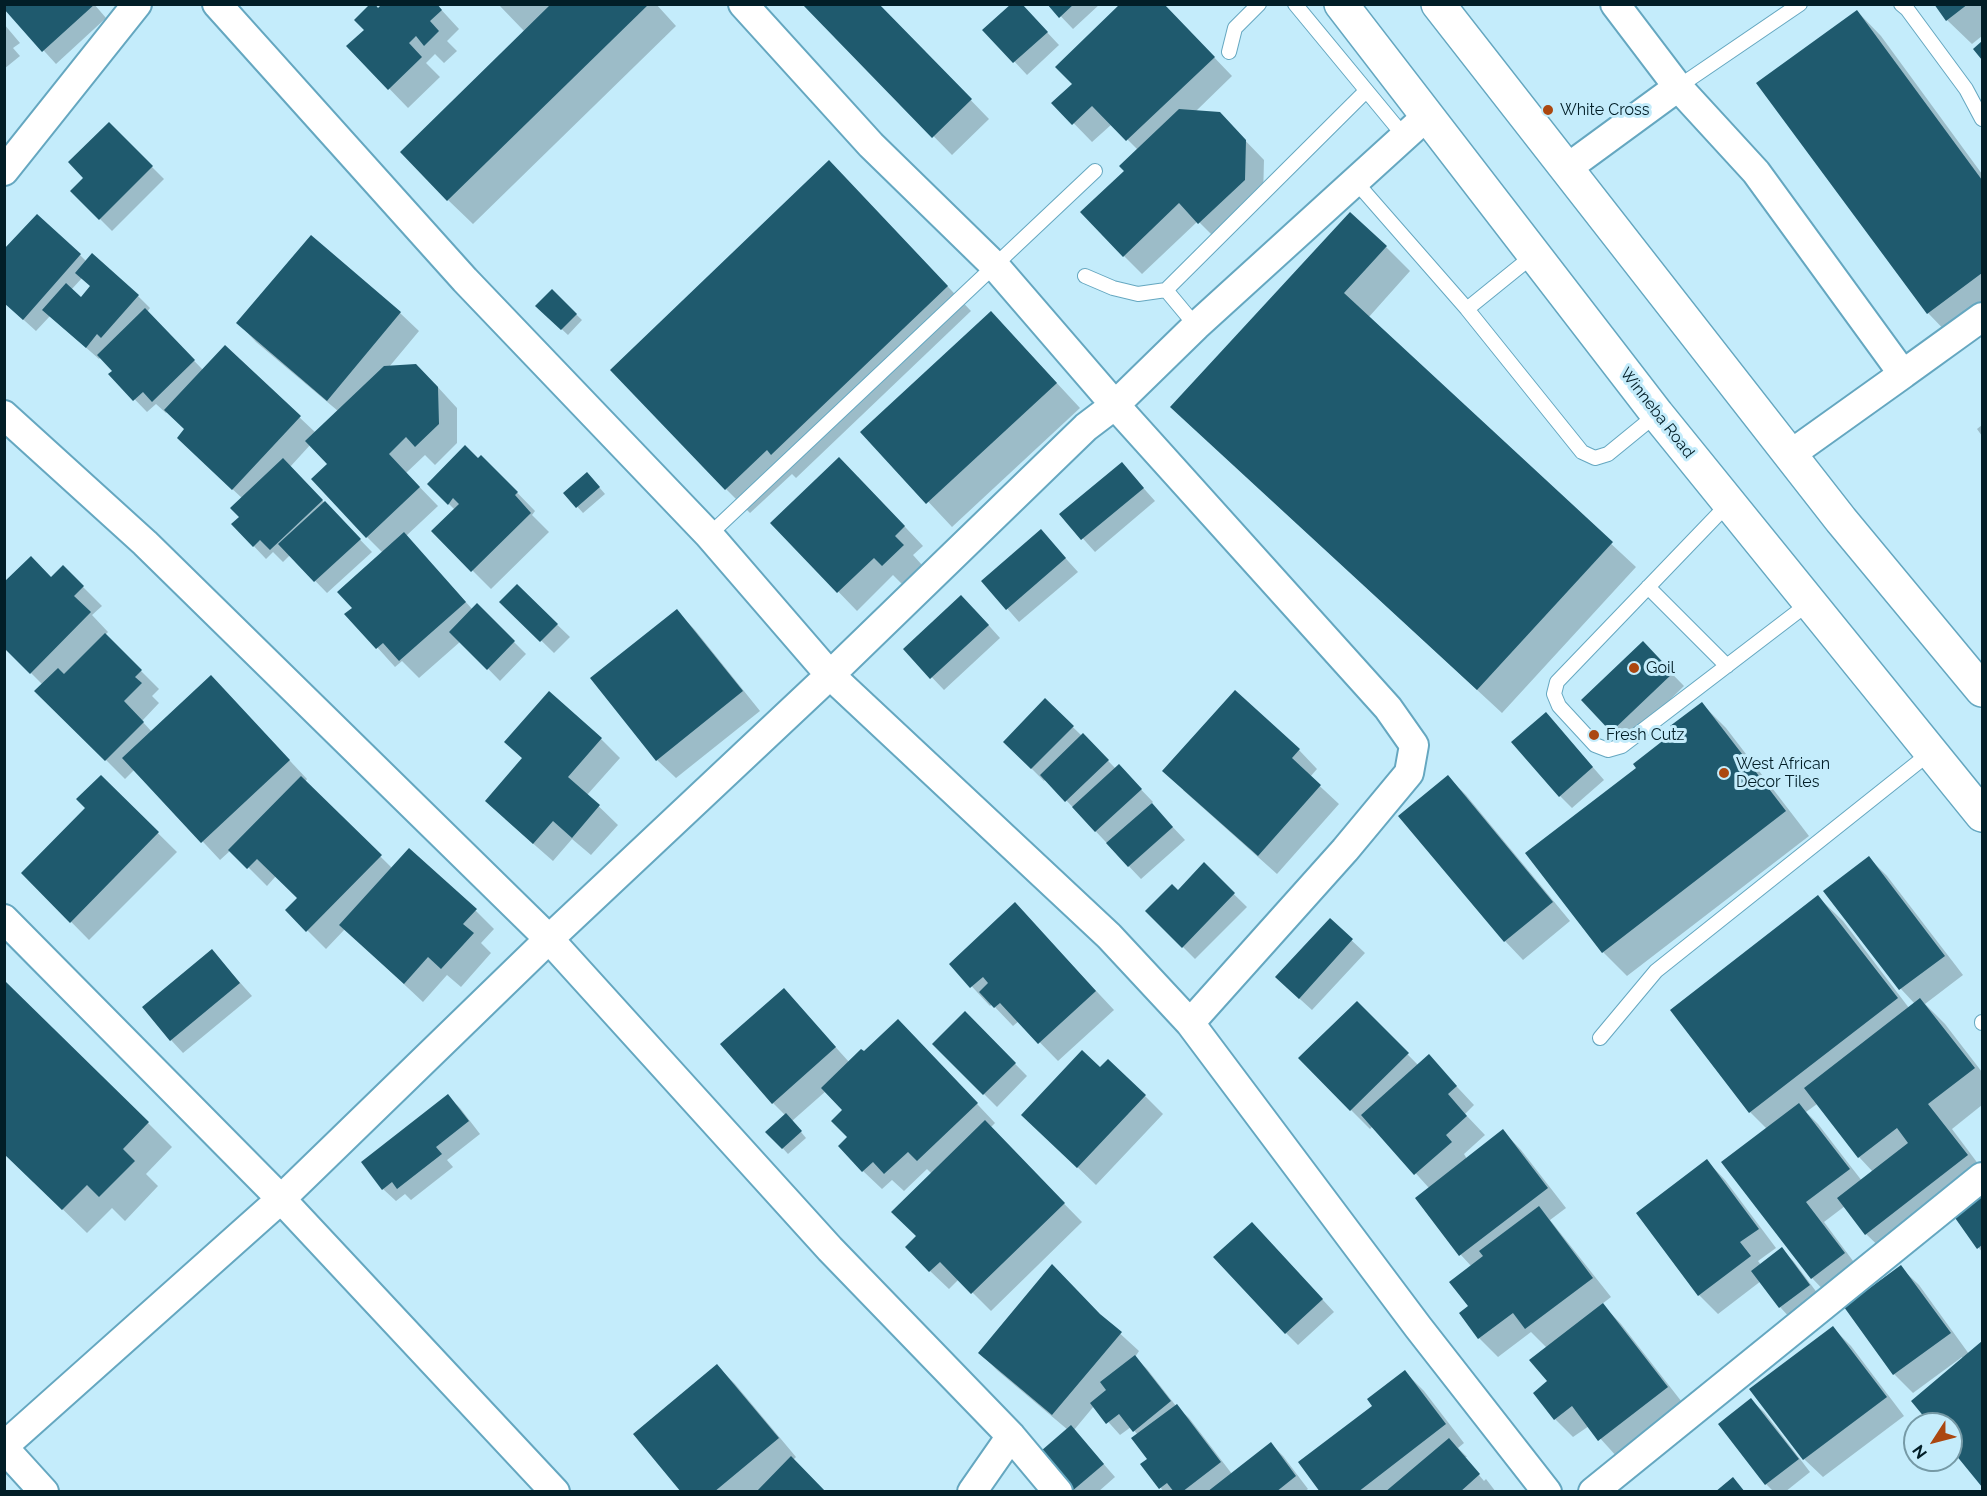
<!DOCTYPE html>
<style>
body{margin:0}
#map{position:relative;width:1987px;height:1496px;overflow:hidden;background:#c4ecfb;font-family:Raleway,sans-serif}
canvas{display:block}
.frame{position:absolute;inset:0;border:6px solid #021e27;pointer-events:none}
.north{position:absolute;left:1903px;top:1412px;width:60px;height:60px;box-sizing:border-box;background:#c4ecfb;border:2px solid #769aa6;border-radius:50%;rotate:234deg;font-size:16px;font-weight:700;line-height:24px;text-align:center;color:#021e27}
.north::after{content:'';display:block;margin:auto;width:21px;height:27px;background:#ab4710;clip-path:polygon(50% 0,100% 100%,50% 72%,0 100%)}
</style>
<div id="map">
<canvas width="1987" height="1496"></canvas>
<div class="frame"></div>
<div class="north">N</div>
</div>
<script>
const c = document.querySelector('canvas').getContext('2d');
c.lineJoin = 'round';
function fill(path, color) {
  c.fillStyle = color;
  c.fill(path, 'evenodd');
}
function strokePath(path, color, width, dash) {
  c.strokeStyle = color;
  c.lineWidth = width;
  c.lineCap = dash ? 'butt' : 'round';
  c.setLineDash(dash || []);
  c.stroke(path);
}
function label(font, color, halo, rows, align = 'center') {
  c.font = font + ' Raleway,sans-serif';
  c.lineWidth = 6;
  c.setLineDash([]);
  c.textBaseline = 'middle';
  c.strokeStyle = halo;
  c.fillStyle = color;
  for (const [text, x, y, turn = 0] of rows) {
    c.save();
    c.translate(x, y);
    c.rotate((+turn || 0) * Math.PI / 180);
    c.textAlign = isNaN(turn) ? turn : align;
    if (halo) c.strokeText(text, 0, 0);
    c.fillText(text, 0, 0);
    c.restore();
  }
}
const shadow = new Path2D(`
 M94 4 106 18 56 64 4 7Z
 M436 4 459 29 447 41 457 51 444 63 435 54 426 63 440 77 408 108 348 46 366 30 378 10Z
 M498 4H656L676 26 473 224 448 200 525 32Z
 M804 4H878L989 119 952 155Z
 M1049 4H1100L1073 29Z
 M1163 4 1232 76 1195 112 1238 133 1264 160 1263 199 1218 241 1198 221 1142 274 1124 256 1126 171 1138 150 1112 124 1092 142 1054 103Z
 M1936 4H1982V36L1972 44 1947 20Z
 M1857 11 1881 36 1982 174V316L1952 338 1928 313 1758 84Z
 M1029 13 1059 45 1027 75 985 30Z
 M4 24 20 43 13 48 20 56 4 69Z
 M109 124 164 179 112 231 72 191 85 178Z
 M853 187 971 311 796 478 792 474 750 513 726 489Z
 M1386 247 1410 271 1368 318 1636 567 1502 713 1197 431Z
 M80 255 87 262 138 296 150 308 147 312 203 370 225 347 316 433 338 411 256 342 238 323 400 313 419 331 389 367 435 384 457 408V443L435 465 425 455 406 473 438 506 406 536 473 610 477 605 526 654 500 681 461 641 419 678 402 661 395 667 347 614 354 609 383 553 367 537 329 464 311 444 290 467 372 552 327 593 290 555 283 562 273 552 266 559 233 524 241 517 243 499 197 456 186 430 167 412 166 413 156 404 147 412 110 374 114 371 101 357 99 359 50 316 36 331 4 302ZM82 278 92 287 81 299 71 290Z
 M552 291 582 320 568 335 537 306Z
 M1015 338 1080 408 952 527 863 432Z
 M1982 425V436L1977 429Z
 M478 460 500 475 535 511 532 515 549 532 491 589 433 531 455 510 429 484Z
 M1122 464 1155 501 1095 552 1061 514Z
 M858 477 923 546 913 555 922 565 902 584 893 575 857 611 772 523Z
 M593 480 605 494 583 513 565 493Z
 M1041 531 1078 572 1019 622 983 581Z
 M63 567 102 606 92 615 108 632 105 635 159 689 152 696 159 703 142 721 152 732 229 696 307 779 305 782 392 868 476 911 494 929 481 943 491 953 461 987 447 975 423 1002 345 929 326 949 287 910 299 898 276 876 267 886 231 850 220 860 135 769 125 779 37 691 43 685 4 646 51 579Z
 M517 586 570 637 554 653 502 602Z
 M974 609 1000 638 944 690 905 649Z
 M677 611 695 630 760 711 676 778 657 760Z
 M1643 644 1684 686 1625 744 1583 700Z
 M1045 700 1082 736 1083 735 1116 769 1131 779 1153 802 1151 804 1185 840 1141 879 1046 779 1044 781 1005 742Z
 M1702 704 1726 728 1809 836 1627 976 1603 952 1639 768 1676 733Z
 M1558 727 1604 780 1572 808 1560 796Z
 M601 739 620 758 587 795 618 825 591 855 572 839 553 861 505 819 523 759 506 742Z
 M1299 750 1317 769 1310 777 1339 804 1277 874 1183 790Z
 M101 777 177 852 89 940 23 873 87 808Z
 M1448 777 1466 795 1570 921 1523 960 1505 941 1400 816Z
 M1869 858 1887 876 1963 975 1925 1004 1945 1024 1982 1072V1105L1952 1129 1982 1169 1891 1258 1866 1234 1845 1206 1824 1222 1862 1273 1830 1297 1812 1278 1724 1163 1767 1129 1750 1112 1672 1010 1818 897 1843 921 1909 1008 1915 1004 1901 989 1825 891ZM1817 1104 1859 1157 1873 1172 1862 1181 1818 1124 1806 1112Z
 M1204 865 1247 907 1195 959 1147 911 1178 892Z
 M1015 904 1114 1010 1058 1061 1019 1021 1013 1026 992 1004 990 1006 951 964Z
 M1330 920 1365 953 1312 1010 1290 990Z
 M212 951 252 996 183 1053 171 1040Z
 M784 990 849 1062 864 1053 916 1039 995 1123 990 1128 1082 1222 991 1311 959 1279 949 1289 930 1271 932 1174 927 1169 904 1191 892 1180 882 1189 863 1171 849 1137 844 1110 826 1091 792 1121 806 1138 788 1154 768 1132 786 1116 773 1103Z
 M1357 1003 1418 1065 1428 1056 1474 1105 1465 1114 1485 1135 1464 1154 1467 1159 1503 1131 1521 1150 1566 1208 1550 1220 1611 1297 1602 1304 1621 1324 1685 1406 1618 1458 1589 1426 1573 1437 1555 1419 1549 1382 1547 1348 1531 1332 1498 1357 1479 1338 1461 1313 1470 1307 1472 1267 1461 1255 1417 1198 1429 1188 1373 1126 1370 1129 1300 1059Z
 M965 1013 1027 1076 997 1107 934 1044Z
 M1100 1069 1145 1096 1163 1114 1096 1185 1042 1133Z
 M448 1096 460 1108 480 1134 447 1160 453 1167 411 1200 405 1194 396 1201 383 1189Z
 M148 1123 172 1147 146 1174 158 1186 125 1221 112 1208 87 1233 4 1152Z
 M1707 1161 1725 1180 1776 1248 1758 1261 1761 1265 1782 1249 1794 1262 1821 1298 1792 1320 1780 1307 1761 1281 1718 1314 1699 1295Z
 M1982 1195V1252L1955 1215Z
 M1264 1236 1334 1312 1298 1345 1286 1333Z
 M1900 1267 1919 1285 1969 1354 1982 1343V1485L1951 1447V1424H1932L1963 1359 1962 1357 1913 1393 1894 1374 1846 1307Z
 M1103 1318 1139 1351 1135 1357 1147 1369 1176 1406 1189 1418 1232 1474 1271 1444 1283 1456 1308 1489 1304 1492H1164L1142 1464 1149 1459 1138 1435 1131 1427 1120 1435 1094 1406 1074 1430 1115 1477 1098 1492H1066L1068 1430 998 1371 980 1353Z
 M1833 1328 1851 1346 1904 1416 1823 1477 1804 1459Z
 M717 1366 735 1384 796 1457 793 1460 824 1492H683Z
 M1405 1372 1424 1391 1464 1443 1458 1448 1467 1457H1464L1484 1481 1486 1479 1496 1492H1322L1374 1406Z
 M1751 1400 1764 1412 1810 1472 1785 1492H1774L1766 1484Z`);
const building = new Path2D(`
 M4 4H95L42 52 4 9Z
 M370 4H375L378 8 382 4H437L442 10 430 21 439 31 424 46 416 36 409 43 422 57 388 90 346 46 364 30 354 20Z
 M551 4H649L447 201 400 152Z
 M802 4H879L972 99 932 138Z
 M1011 4H1022L1048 32 1013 63 982 30Z
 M1047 4H1074L1059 18Z
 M1120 4H1164L1215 57 1126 141 1092 106 1072 125 1051 103 1072 84 1055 67Z
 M1934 4H1968L1946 21Z
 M1857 10 1982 180V273L1927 314 1756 83Z
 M1982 41V60L1973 49Z
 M1179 109 1220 112 1246 140 1245 180 1198 224 1179 203 1123 257 1080 212 1124 171 1119 166Z
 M109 122 153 166 99 220 70 191 83 178 68 162Z
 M829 160 948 286 771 455 767 450 725 490 610 370Z
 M1350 212 1387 246 1344 293 1613 542 1477 690 1170 407Z
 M37 214 81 254 23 320 4 303V249Z
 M311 235 401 312 327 401 236 323Z
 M92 253 139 295 101 338 97 334 86 348 42 310 66 283 81 297 90 286 75 273Z
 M552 289 577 314 561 330 535 306Z
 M145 308 195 360 152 402 143 392 133 401 108 374 112 371 97 355Z
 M991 311 1057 383 926 504 860 432Z
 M225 345 301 416 232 490 177 438 184 429 164 410Z
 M416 364 438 387 439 424 415 447 406 437 389 454 420 487 366 538 311 479 327 464 305 441 384 366Z
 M465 445 478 458 481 455 518 492 515 495 531 513 471 572 431 531 459 504 453 498 448 505 427 484Z
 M839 457 905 526 895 536 904 545 882 566 874 558 837 593 770 523Z
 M283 458 323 500 270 550 260 540 253 547 231 524 239 517 230 508Z
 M1122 462 1144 488 1081 540 1059 514Z
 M587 472 600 487 576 508 563 493Z
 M325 501 361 539 314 582 278 544Z
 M1041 529 1066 558 1006 610 981 581Z
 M404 532 466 602 399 661 383 643 376 649 344 614 352 608 337 592Z
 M31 556 51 577 63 565 84 586 74 596 91 612 30 674 4 648V582Z
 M517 584 558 624 540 642 499 602Z
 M961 595 989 625 930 679 903 649Z
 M477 603 515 641 487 670 449 632Z
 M677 609 743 691 656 761 590 678Z
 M105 633 142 670 135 677 142 683 124 701 144 722 105 761 34 691 58 668 64 674Z
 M1643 641 1673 673 1611 732 1581 700Z
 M211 675 290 760 201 843 122 758Z
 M1235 690 1300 749 1292 758 1321 785 1258 856 1162 771Z
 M549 691 602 738 568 777 600 805 572 838 553 821 533 844 485 801 522 758 504 742Z
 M1045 698 1074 726 1031 769 1003 742Z
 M1702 702 1786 811 1602 953 1525 853 1636 768 1633 764 1674 732 1670 726Z
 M1546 712 1593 767 1559 797 1511 742Z
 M1083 733 1109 760 1065 802 1040 775Z
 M1119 764 1142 789 1095 832 1072 807Z
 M101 775 159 832 70 923 21 873 85 808 76 799Z
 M1448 775 1553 902 1504 942 1398 816Z
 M301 776 382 855 306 932 285 910 297 898 257 859 247 869 228 850Z
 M1152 803 1173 827 1128 867 1106 843Z
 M409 848 477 909 463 924 474 933 441 969 428 957 404 984 339 925Z
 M1869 856 1945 956 1899 990 1823 891Z
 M1204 862 1235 893 1182 948 1145 911 1172 884 1178 890Z
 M1818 895 1898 998 1749 1113 1670 1010Z
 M1015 902 1096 991 1038 1044 1000 1003 994 1008 979 992 988 983 983 977 970 988 949 964Z
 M1330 918 1353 939 1299 999 1275 977Z
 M212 949 240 983 170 1041 142 1007Z
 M6 982 149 1122 123 1149 135 1161 99 1197 87 1185 62 1210 4 1154V984Z
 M784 988 836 1047 772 1104 720 1044Z
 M1920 998 1975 1068 1928 1104 1968 1155 1865 1235 1837 1198 1908 1143 1897 1128 1858 1158 1804 1088Z
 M1357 1001 1409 1053 1350 1111 1298 1058Z
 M965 1011 1016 1063 983 1095 932 1044Z
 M898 1019 978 1103 917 1161 908 1152 884 1174 873 1162 862 1172 838 1146 847 1137 831 1121 842 1110 821 1088 861 1049 864 1051Z
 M1082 1050 1100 1067 1108 1059 1146 1095 1077 1168 1021 1115Z
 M1429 1054 1457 1086 1448 1094 1467 1116 1446 1135 1452 1142 1414 1175 1361 1115Z
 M448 1094 469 1121 436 1147 442 1154 397 1189 392 1182 382 1190 361 1162Z
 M1799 1103 1850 1169 1806 1202 1845 1253 1811 1279 1721 1162Z
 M786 1113 802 1131 782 1149 765 1132Z
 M985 1120 1065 1203 971 1294 940 1262 929 1272 905 1247 916 1236 891 1212Z
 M1503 1129 1548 1188 1459 1256 1415 1198Z
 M1707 1159 1759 1229 1740 1242 1751 1256 1698 1296 1636 1213Z
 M1982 1193V1245L1977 1249 1953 1215Z
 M1539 1206 1593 1278 1525 1329 1513 1313 1478 1339 1459 1313 1468 1306 1449 1282 1483 1256 1479 1251Z
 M1252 1222 1323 1299 1285 1334 1213 1257Z
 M1782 1247 1810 1285 1779 1308 1751 1271Z
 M1052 1264 1100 1314 1122 1332 1052 1415 978 1353Z
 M1901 1265 1951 1333 1893 1375 1844 1307Z
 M1603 1303 1668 1387 1598 1441 1572 1406 1554 1420 1533 1393 1547 1381 1529 1360Z
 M1833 1326 1887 1397 1803 1460 1749 1389Z
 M1982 1341V1487L1951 1449V1424H1930L1911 1401Z
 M1135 1355 1171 1401 1133 1432 1119 1414 1106 1424 1090 1403 1106 1390 1100 1382Z
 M717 1364 779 1438 714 1492H681L633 1434Z
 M1405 1370 1446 1424 1358 1492H1320L1298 1462 1372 1406 1367 1399Z
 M1751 1398 1799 1459 1765 1485 1718 1424Z
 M1177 1404 1221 1462 1182 1492H1174L1167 1483 1159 1489 1140 1464 1147 1459 1131 1438Z
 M1071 1425 1104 1464 1071 1492 1034 1457Z
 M1449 1438 1480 1474 1460 1492H1385Z
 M1271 1442 1296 1476 1276 1492H1207Z
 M791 1456 826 1492H756Z
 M1733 1477 1745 1492H1715Z`);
const lane = new Path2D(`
 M1295 4 1404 136
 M1901 4 1907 9 1966 89 1982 119
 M1229 52 1235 28 1259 4
 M1678 87 1800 4
 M1355 181 1467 309 1582 452 1595 458 1608 454 1657 414
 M1085 276 1113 288 1138 294 1166 290 1366 91
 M1166 290 1196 326
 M1467 309 1535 254
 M1729 503 1557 682 1554 694 1559 706 1595 745 1608 750 1622 746 1809 603
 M709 535 1095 171
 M1648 587 1727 666
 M1982 1022V1023
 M1600 1038 1656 971 1931 752`);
const street = new Path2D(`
 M217 4 465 280 709 535 830 675 1109 936 1190 1023 1418 1327 1547 1492
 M743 4 871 145 995 266 1115 405 1388 708 1414 745 1409 773 1345 850 1190 1023
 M1615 4 1678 87 1756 172 1903 374 1982 317
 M1566 169 1678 87
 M4 171 137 4
 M4 415 145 543 549 939 830 1249 1011 1436 1058 1492
 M1791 454 1903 374
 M4 919 281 1199 555 1492
 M4 1446 281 1199 549 939 830 675 1086 427 1115 405 1196 326 1427 116
 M4 1448 44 1492
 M972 1492 1011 1436
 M1593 1492 1982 1177`);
const highway = new Path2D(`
 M1341 4 1657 414 1982 815
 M1438 4 1841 520 1982 690`);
const markers = [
 [1548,110,6,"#ab4710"],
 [1634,668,6,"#ab4710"],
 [1594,735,6,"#ab4710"],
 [1724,773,6,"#ab4710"]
];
const poiNames = [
 ["White Cross",1560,110],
 ["Goil",1646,668],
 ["Fresh Cutz",1606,735],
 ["West African",1736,764],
 ["Decor Tiles",1736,782]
];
const streetNames = [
 ["Winneba Road",1657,413,52]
];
fill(shadow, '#0003');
fill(building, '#1f5a6e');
strokePath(lane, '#65a7c0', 16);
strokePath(street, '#65a7c0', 32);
strokePath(highway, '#65a7c0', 36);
strokePath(lane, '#fff', 14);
strokePath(street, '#fff', 28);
strokePath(highway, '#fff', 33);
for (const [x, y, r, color] of markers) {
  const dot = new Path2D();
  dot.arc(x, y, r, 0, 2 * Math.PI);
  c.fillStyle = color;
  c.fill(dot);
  strokePath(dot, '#c4ecfb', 2);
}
label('16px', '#021e27', '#c4ecfb', poiNames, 'left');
label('16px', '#021e27', '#c4ecfb', streetNames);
</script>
